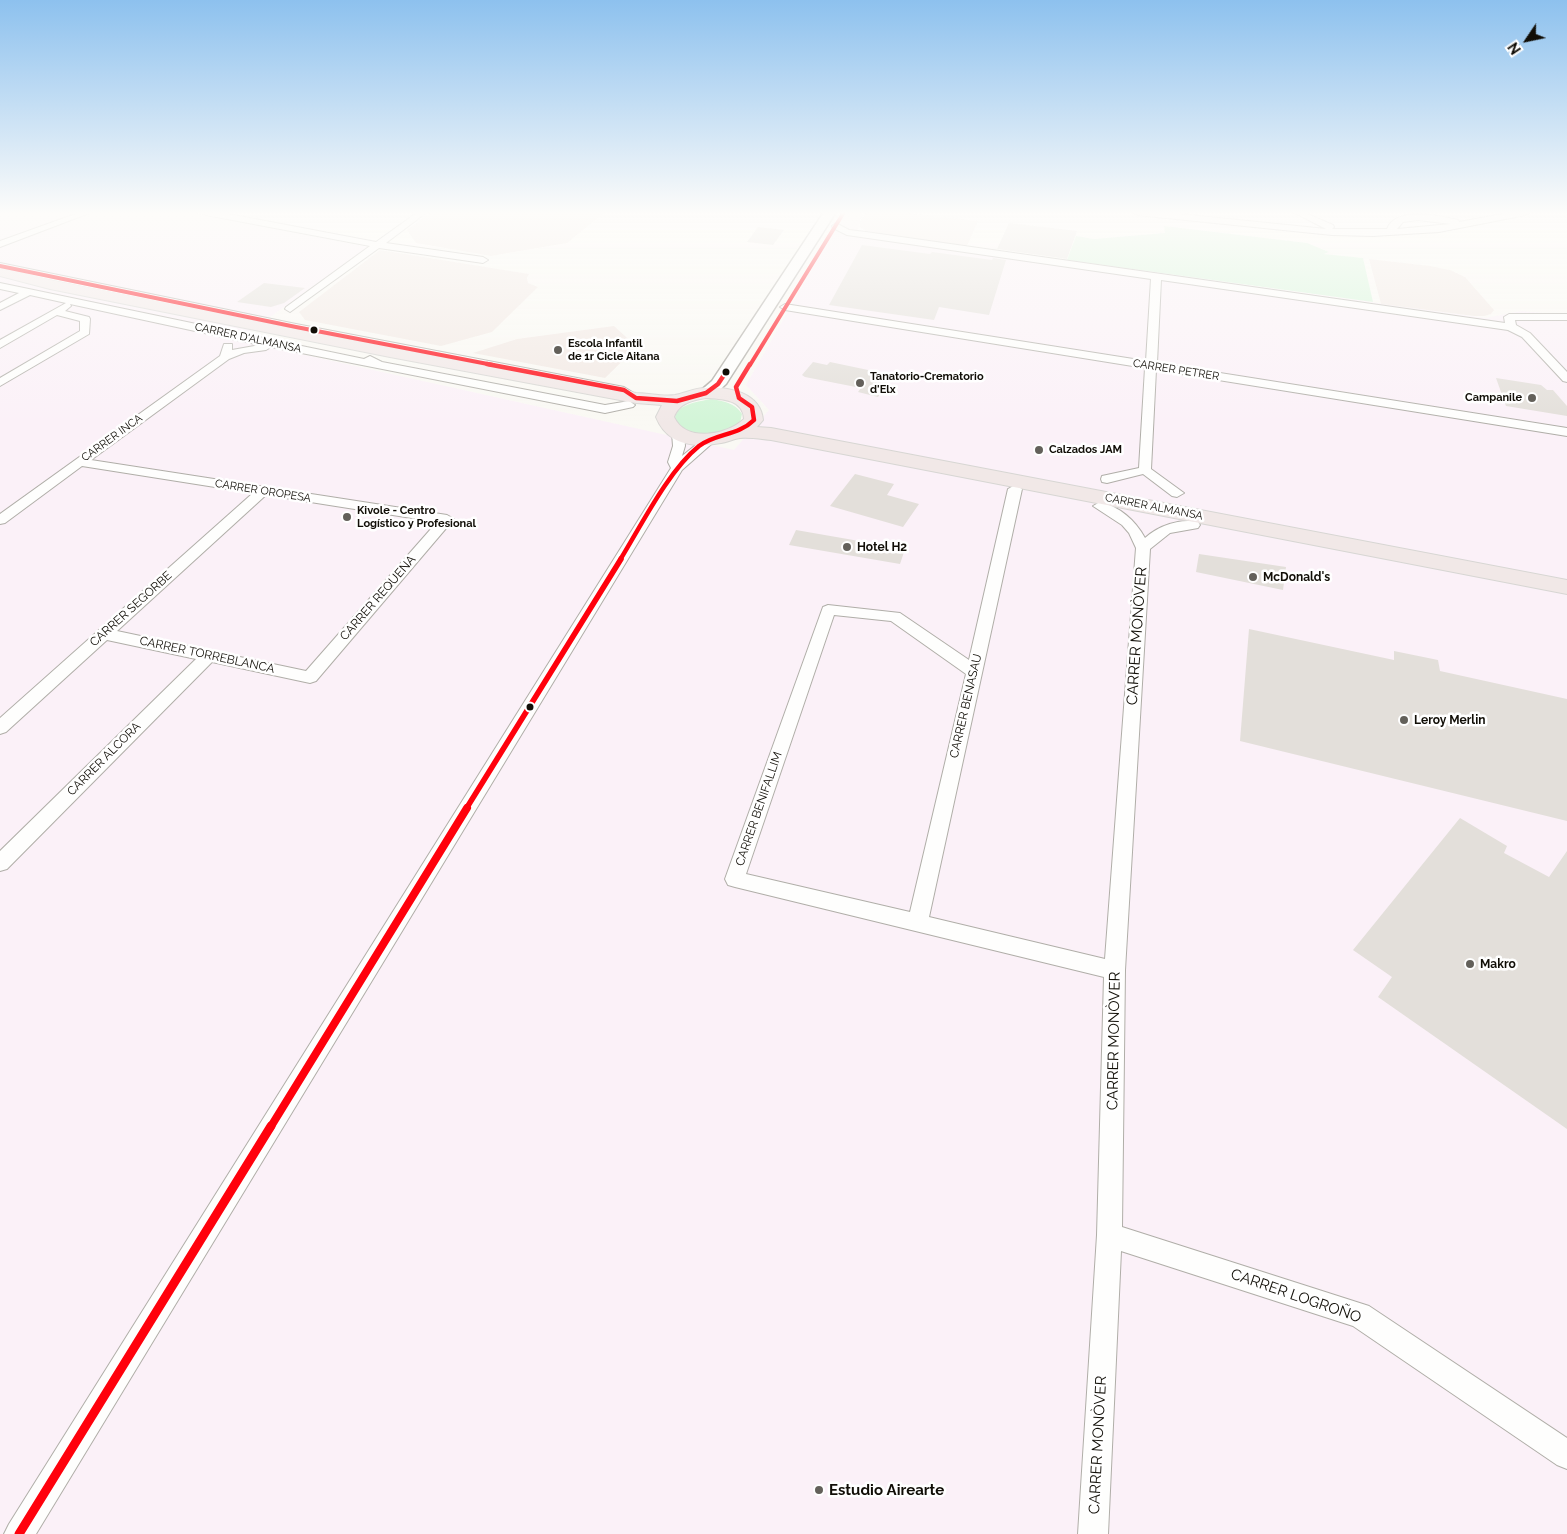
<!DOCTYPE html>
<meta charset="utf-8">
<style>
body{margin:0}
#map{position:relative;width:1567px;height:1534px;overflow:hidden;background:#faf9f4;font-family:Raleway,sans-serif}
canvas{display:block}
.north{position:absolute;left:1502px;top:15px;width:50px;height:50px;-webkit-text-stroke:4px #fff;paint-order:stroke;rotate:236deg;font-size:14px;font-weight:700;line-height:20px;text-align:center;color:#110e07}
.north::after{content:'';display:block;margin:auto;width:18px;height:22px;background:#110e07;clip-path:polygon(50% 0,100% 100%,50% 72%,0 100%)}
</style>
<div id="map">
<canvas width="1567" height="1534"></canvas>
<div class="north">N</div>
</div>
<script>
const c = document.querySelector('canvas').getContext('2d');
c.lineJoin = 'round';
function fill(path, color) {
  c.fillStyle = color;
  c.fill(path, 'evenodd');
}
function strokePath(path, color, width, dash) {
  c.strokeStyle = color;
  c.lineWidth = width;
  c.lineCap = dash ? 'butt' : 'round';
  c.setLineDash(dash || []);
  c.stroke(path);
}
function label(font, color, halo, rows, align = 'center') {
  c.font = font + ' Raleway,sans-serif';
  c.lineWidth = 5;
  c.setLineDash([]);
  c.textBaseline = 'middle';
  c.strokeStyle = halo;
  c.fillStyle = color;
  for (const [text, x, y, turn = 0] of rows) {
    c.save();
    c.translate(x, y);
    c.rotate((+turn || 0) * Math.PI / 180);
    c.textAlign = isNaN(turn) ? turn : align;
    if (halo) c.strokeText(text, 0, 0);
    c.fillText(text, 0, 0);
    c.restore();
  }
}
const industrial = new Path2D(`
 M0 212H189L368 247 238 340 734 450 769 410 746 385 844 212H862L858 231 1486 318 1521 311 1567 315V1534H0Z`);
const education = new Path2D(`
 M432 212H605L567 243 491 256 416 243 407 230Z
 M872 212H896L978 221 967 246 866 231 860 227V222L866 213Z
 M380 250 529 274 527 278 528 283 538 287 492 332 441 346 305 320 299 312Z
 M1369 259 1430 266 1450 270 1465 277 1494 310 1491 314 1484 316H1474L1381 304Z
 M614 326 637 347 605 378 473 353 517 339Z`);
const green = new Path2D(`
 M1164 226 1307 243 1329 252 1324 254 1363 258 1373 302 1067 260 1076 236 1094 239 1165 233Z
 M711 399C724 401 735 403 742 414L740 423C717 436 696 440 675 422 673 404 698 402 711 399Z`);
const building = new Path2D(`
 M1009 223 1077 231 1067 259 997 249Z
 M758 227 784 230 773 245 747 242Z
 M862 245 930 254 932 252 992 260 993 258 1006 260 989 315 939 307 934 320 829 305Z
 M264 283 305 288 284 303 271 307 237 302Z
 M813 362 827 365 830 362 892 375 878 397 858 392 861 388 805 377 802 375Z
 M1496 378 1541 385 1547 390H1553L1567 406V416L1506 406Z
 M855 474 894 484 887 495 919 504 903 527 830 506Z
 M796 530 905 549 900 564 789 545Z
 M1199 554 1286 567 1283 590 1196 572Z
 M1249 629 1394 660V651L1438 660 1440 671 1567 699V821L1240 741Z
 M1460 818 1507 846 1504 853 1549 877 1567 851V1129L1378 997 1392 977 1353 950Z`);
const minor = new Path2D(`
 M81 212H92L0 247V241Z
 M202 212H218L376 242 418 212H427L386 243 483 257 488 260 483 263 379 248 290 312 285 309 286 307 370 246 206 215Z
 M1133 212H1160L1326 229 1293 212H1303L1333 225 1334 227 1332 229H1387C1396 206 1440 216 1458 220L1459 222 1514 212H1530L1526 215 1439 232 1373 236 1332 235 1137 215ZM1418 220 1451 224 1397 229 1403 222Z
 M836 223 849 230 866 232 1505 323 1504 317 1509 314H1567V320H1515L1516 325 1530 333 1567 372V382L1563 381 1522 337 1508 330 1161 280 1157 363 1567 428V436L1156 370 1151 469 1184 493 1177 497 1172 496 1143 474 1107 483 1102 482 1101 479 1102 476 1139 468 1145 368 785 310 780 307 785 304 1146 361 1151 279 847 235 833 228 832 226Z
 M0 263 296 324 624 387 642 398 636 401 620 393 296 330 0 269Z
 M0 283 364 359 370 356 382 362 605 405 629 401 635 405 633 407 605 413 271 347 266 350 244 353 229 359 91 460 447 515 454 519 316 681 310 683 212 662 7 869 0 871V851L196 659 107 640 6 732 0 734V718L253 493 82 466 5 523 0 524V514L220 356 224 344H232V350L260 345 70 304 71 306 65 311 89 317 90 319 89 334 0 386V378L80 331V321L57 315 0 348V340L66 303 30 295 0 310V303L19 293 0 289ZM266 495 437 522 306 671 117 631Z
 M678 429 684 433 685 446 682 456 707 436 711 435 717 439 682 470 36 1534H4L9 1524 671 468 668 462 673 446 672 433Z
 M1015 485 1022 489 929 917 1105 959 1136 548 1129 533 1122 525 1093 506 1100 502C1120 507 1135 520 1145 538 1158 526 1180 518 1198 522L1200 525 1198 528 1170 533 1150 549 1125 970 1122 1227 1369 1306 1567 1438V1469L1557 1465 1353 1326 1121 1251 1108 1534H1078L1097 1235 1104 977 735 887 728 885 725 879 823 607 828 605 900 613 969 660 1008 489ZM834 615 891 621 966 674 910 912 746 874Z`);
const secondary = new Path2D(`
 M824 212H836L726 384 712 397H700L698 393 712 381Z`);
const primary = new Path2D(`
 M0 266 51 280 390 347 636 393C648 393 663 397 675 395 685 393 695 388 705 388 729 386 761 393 763 420L757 427 771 428 1567 580V594L771 440C761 439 750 437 740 438 734 439 727 442 721 443 694 448 667 445 656 417L662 405 636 403 390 357 50 289 0 276ZM706 398C722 399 743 399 744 419 727 435 686 443 674 417 679 403 693 400 706 398Z`);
const bus1Far4 = new Path2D(`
 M0 266 296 327 493 365
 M750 365 844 212`);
const bus1Far3 = new Path2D(`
 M487 364 624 390 636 398 677 401 706 393 718 384 726 372
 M739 398 736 387 750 364
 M620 560C641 526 668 471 699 446 716 433 738 436 754 420L752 407 739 398`);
const bus1Far2 = new Path2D(`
 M466 809 621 559`);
const bus1Far1 = new Path2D(`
 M270 1128 467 808`);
const bus1 = new Path2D(`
 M19 1534 271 1126`);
const markers = [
 [314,330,4.5,"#110e07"],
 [558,350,5,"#63605a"],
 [726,372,4.5,"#110e07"],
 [860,383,5,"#63605a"],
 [1532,398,5,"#63605a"],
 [1039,450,5,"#63605a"],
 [347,517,5,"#63605a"],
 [847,547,5,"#63605a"],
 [1253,577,5,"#63605a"],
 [530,707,4.5,"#110e07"],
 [1404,720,5,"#63605a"],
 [1470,964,5,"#63605a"],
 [819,1490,5,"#63605a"]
];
const farStreetnames = [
 ["CARRER D'ALMANSA",248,338,12],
 ["CARRER PETRER",1176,370,9],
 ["CARRER INCA",112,438,-36],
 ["CARRER OROPESA",263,491,9],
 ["CARRER ALMANSA",1154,507,11]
];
const farPoinames = [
 ["Escola Infantil",568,344],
 ["de 1r Cicle Aitana",568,357],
 ["Tanatorio-Crematorio",870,377],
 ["d'Elx",870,390],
 ["Campanile",1522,398,"right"],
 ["Calzados JAM",1049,450],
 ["Kivole - Centro",357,511],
 ["Logístico y Profesional",357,524]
];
const poiNames = [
 ["Hotel H2",857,547],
 ["McDonald's",1263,577],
 ["Leroy Merlin",1414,720],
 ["Makro",1480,964]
];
const streetNames = [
 ["CARRER REQUENA",378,598,-49],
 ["CARRER SEGORBE",131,609,-42],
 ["CARRER TORREBLANCA",207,655,12],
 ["CARRER BENASAU",966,706,-77],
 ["CARRER ALCORA",104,759,-45],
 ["CARRER BENIFALLIM",759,809,-71]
];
const nearStreetnames = [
 ["CARRER MONÒVER",1137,636,-86],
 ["CARRER MONÒVER",1114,1041,-89],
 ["CARRER LOGROÑO",1296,1296,19],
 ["CARRER MONÒVER",1098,1445,-87]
];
const nearPoinames = [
 ["Estudio Airearte",829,1490]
];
fill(industrial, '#fbf1f8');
fill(education, '#f2e9e4');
fill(green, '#d2f5d7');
fill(building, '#e3dfda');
strokePath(minor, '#b0aea8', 2);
strokePath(secondary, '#b0aea8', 3);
strokePath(primary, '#d7d6d3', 2);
fill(minor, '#fefefd');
fill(secondary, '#fefefd');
fill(primary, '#f1e8e7');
strokePath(bus1Far4, '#ff010c', 4);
strokePath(bus1Far3, '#ff010c', 4.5);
strokePath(bus1Far2, '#ff010c', 5.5);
strokePath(bus1Far1, '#ff010c', 8);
strokePath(bus1, '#ff010c', 9);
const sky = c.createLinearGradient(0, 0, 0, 426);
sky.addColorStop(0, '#8dc1ee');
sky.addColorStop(0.5, '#fdfcfa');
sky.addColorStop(1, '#fdfcfa00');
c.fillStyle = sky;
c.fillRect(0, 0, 1567, 426);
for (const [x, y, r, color] of markers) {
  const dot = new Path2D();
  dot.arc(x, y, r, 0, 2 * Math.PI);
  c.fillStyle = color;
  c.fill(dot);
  strokePath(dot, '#fff', 2);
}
label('11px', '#110e07', '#fff', farStreetnames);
label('bold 11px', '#110e07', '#fff', farPoinames, 'left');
label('bold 12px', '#110e07', '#fff', poiNames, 'left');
label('12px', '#110e07', '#fff', streetNames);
label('15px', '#110e07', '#fff', nearStreetnames);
label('bold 15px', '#110e07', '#fff', nearPoinames, 'left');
</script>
